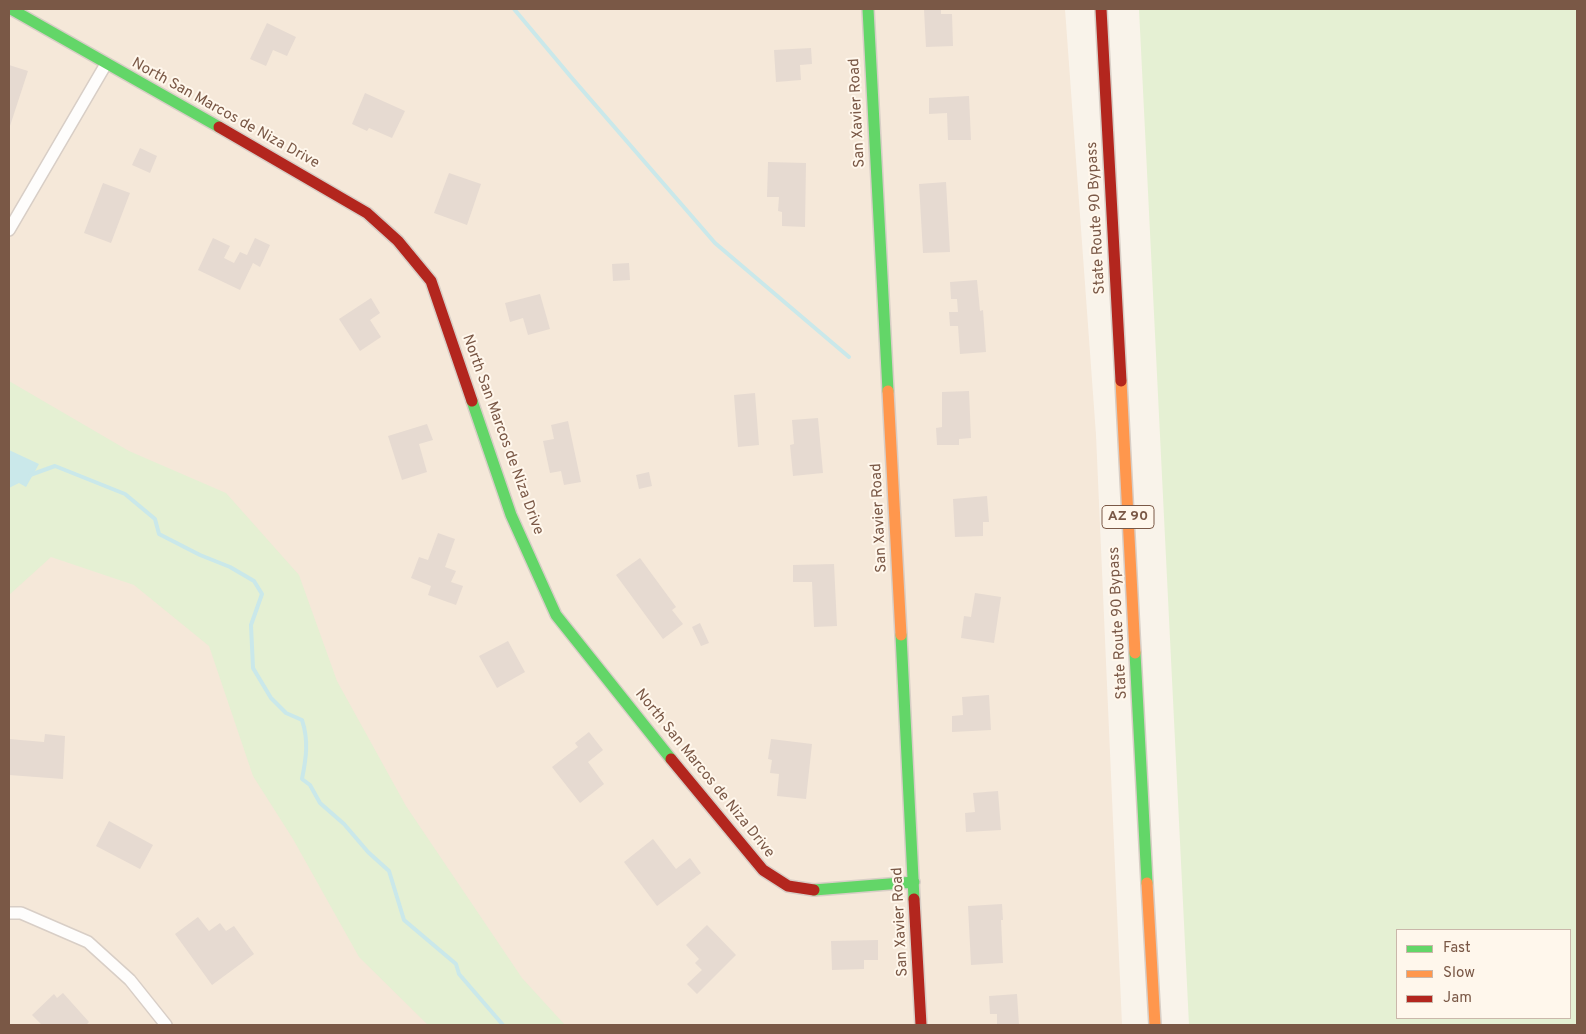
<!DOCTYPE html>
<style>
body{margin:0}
#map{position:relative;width:1586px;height:1034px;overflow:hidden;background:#f9f3ea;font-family:Overpass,sans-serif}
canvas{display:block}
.frame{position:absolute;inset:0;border:10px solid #7a5846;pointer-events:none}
.legend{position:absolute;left:1396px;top:929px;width:175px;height:90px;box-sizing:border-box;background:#fff7ec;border:1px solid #cab7aa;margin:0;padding:6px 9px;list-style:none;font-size:15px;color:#7a5846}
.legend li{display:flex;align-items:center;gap:10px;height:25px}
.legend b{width:25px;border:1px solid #cab7aa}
</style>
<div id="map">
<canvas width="1586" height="1034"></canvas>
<div class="frame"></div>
<ul class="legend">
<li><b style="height:6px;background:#63d668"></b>Fast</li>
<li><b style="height:6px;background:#ff974d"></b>Slow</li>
<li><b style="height:6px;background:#b3261e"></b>Jam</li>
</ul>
</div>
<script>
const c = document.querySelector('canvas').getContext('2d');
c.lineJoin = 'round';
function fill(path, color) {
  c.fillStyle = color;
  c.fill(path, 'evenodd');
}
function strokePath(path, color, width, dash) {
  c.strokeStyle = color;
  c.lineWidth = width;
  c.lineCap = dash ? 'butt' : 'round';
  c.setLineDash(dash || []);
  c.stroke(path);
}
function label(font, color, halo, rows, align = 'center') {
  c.font = font + ' Overpass,sans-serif';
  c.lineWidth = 4;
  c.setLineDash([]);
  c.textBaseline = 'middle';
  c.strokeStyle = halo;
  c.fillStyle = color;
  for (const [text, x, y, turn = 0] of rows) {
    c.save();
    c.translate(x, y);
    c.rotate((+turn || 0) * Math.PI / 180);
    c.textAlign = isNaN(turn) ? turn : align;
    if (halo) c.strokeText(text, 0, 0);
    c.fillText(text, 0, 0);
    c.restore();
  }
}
const residential = new Path2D(`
 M9 9H1065L1096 435 1122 1025H9Z`);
const green = new Path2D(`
 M1139 9H1577V1025H1189ZM1397 930H1570V1018H1397Z
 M9 381 129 451 226 493 299 575 337 681 406 806 522 978 565 1025H428L359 957 293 839 253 776 209 646 134 585 51 557 9 595Z`);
const water = new Path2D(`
 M9 450 39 464 26 487 19 483 9 488Z`);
const stream = new Path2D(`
 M514 9 571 77 715 243 849 357
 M30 475 55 466 125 494 155 519 159 534 200 555 230 567 254 581 262 594 251 625 253 668 271 698 286 713 302 720C309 741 306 759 302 779L310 785 320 803 344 824 368 852 389 871 404 920 456 964 459 974 503 1025`);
const building = new Path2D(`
 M924 9H941V14H952L953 46 926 47Z
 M267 23 296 37 287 56 273 50 266 66 250 59Z
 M811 48 812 64 800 65 801 80 776 82 774 50Z
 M9 65 28 71 9 129Z
 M365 93 405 111 392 138 369 128 367 131 352 124Z
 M969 96 971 140H948L947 113 929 114V98Z
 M140 148 157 156 150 173 132 165Z
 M768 162 806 163 805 227 782 226V212L778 211 779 197H767Z
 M449 173 481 184 467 225 434 213Z
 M946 182 950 252 923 253 919 184Z
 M103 183 130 193 111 243 84 233Z
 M213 238 230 246 224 258 234 263 240 252 247 255 255 238 270 245 260 267 253 263 240 290 198 270Z
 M629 263 630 280 613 281 612 264Z
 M977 280 980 311 983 310 986 352 960 354 958 326H950L949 312H958L957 299H951L950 282Z
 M540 294 550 329 528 335 523 318 510 322 505 303Z
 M371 298 380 313 370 320 381 337 360 351 339 319Z
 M969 391 971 438 959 439V445H937L936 428 942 427V392Z
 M755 393 759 445 738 447 734 395Z
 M818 418 823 473 793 476 790 445 794 444 792 420Z
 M568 421 581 482 564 485 561 471 550 473 543 441 554 439 551 425Z
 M427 424 433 440 419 444 427 472 402 480 388 436Z
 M649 472 652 486 639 489 636 475Z
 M987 496 989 522H983V536L955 537 953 499Z
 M438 533 455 539 445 567 456 571 451 582 463 586 456 605 428 595 431 586 411 578 419 557 428 560Z
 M640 558 676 607 672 610 683 624 663 639 616 575Z
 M834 564 837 626 814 627 812 582H793V565Z
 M975 593 1001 597 994 643 961 638 964 616 971 617Z
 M700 623 709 643 701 646 692 627Z
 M508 641 525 672 497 688 479 656Z
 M989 695 991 730 952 732V716L963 715 962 697Z
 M589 732 603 750 588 762 604 784 580 803 552 767 578 747 575 743Z
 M45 734 65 736 63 779 9 775V739L44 742Z
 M771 739 812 744 806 799 777 796 779 774 770 773 772 760 768 759Z
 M998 791 1001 830 966 832 965 813 975 812 973 793Z
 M109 821 153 845 140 869 96 846Z
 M653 839 676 869 690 858 701 873 657 906 624 862Z
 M1002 904 1003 920H1001L1003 963 971 965 968 906Z
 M198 917 209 931 220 923 226 931 234 926 254 954 212 985 175 934Z
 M707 925 736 955 697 994 687 984 702 970 695 963 699 959 686 945Z
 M878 940V960H864V969L832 970 831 941Z
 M63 993 89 1022 86 1025H42L32 1015 54 994 57 998Z
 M1017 994 1019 1025H997V1014H990L989 996Z`);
const street = new Path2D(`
 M9 230 106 64
 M9 913H21L88 942 130 980 166 1025`);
const fast = new Path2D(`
 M11 9 219 127
 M868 9 888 391
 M472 401 511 515 556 615 671 759
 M901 635 914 899
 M1135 653 1147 883
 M814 890 914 882`);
const slow = new Path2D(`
 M1121 381 1135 653
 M888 391 901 635
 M1147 883 1155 1025`);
const jam = new Path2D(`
 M1101 9 1121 381
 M219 127 367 213 398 241 431 281 472 401
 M671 759 763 870 788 886 814 890
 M914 899 921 1025`);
const shields = [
 [1128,517,52]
];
const shieldNames = [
 ["AZ 90",1128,517]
];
const streetNames = [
 ["San Xavier Road",858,113,-93],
 ["North San Marcos de Niza Drive",225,114,29],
 ["State Route 90 Bypass",1097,218,-93],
 ["North San Marcos de Niza Drive",502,435,70],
 ["San Xavier Road",880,518,-93],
 ["State Route 90 Bypass",1119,623,-93],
 ["North San Marcos de Niza Drive",704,774,51],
 ["San Xavier Road",901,922,-93]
];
fill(residential, '#f5e8d9');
fill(green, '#e5f0d3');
fill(water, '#cae8ea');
strokePath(stream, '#cae8ea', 4);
fill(building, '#e6dad1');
strokePath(street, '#d8cec6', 14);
strokePath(fast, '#d8cec6', 14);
strokePath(slow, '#d8cec6', 14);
strokePath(jam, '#d8cec6', 14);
strokePath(street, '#fefdfc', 11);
strokePath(fast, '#63d668', 11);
strokePath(slow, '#ff974d', 11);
strokePath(jam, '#b3261e', 11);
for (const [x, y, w] of shields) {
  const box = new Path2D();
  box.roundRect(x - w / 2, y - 11.5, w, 23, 4);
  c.fillStyle = '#fff7ec';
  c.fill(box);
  strokePath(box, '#7a5846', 1);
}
label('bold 14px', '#7a5846', null, shieldNames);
label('15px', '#7a5846', '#fff7ec', streetNames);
</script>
